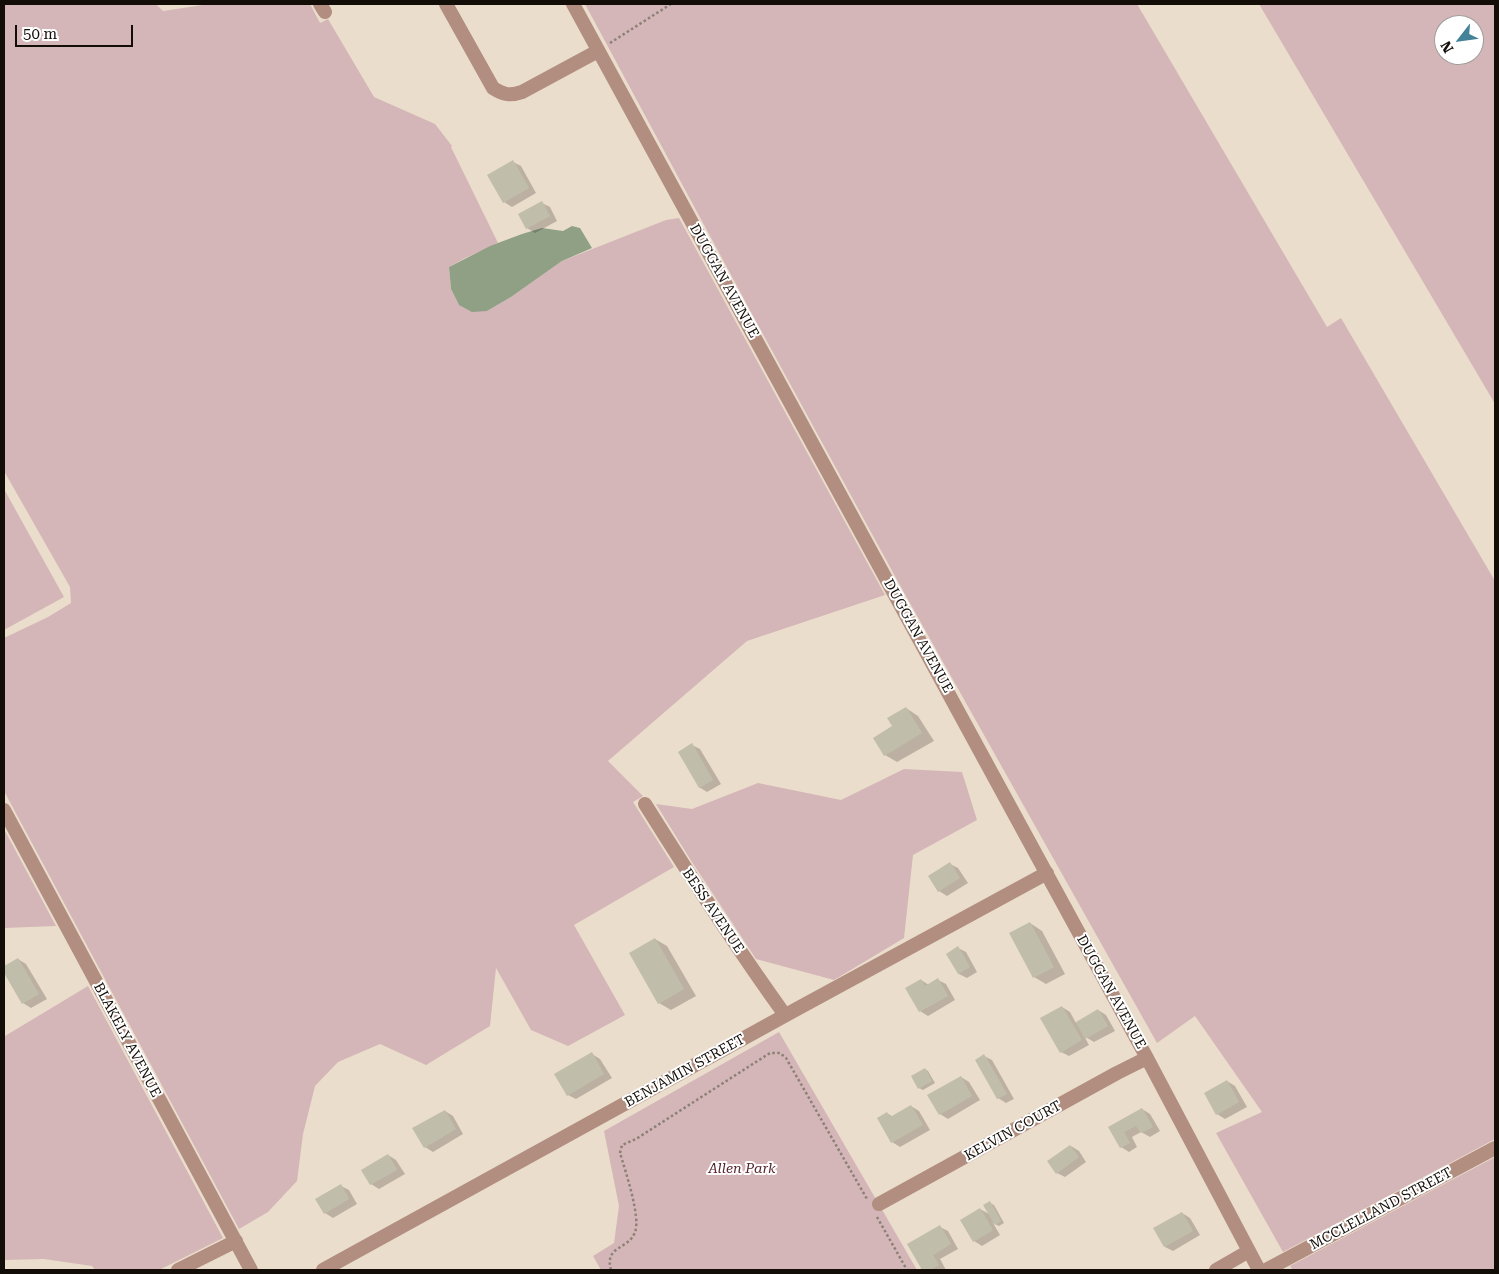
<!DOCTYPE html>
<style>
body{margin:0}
#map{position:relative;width:1499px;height:1274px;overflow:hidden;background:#ebddcb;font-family:"Roboto Serif",serif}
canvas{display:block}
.frame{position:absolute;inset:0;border:5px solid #120d07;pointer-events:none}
.north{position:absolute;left:1434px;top:15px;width:50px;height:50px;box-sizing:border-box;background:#fff;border:1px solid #a09e9c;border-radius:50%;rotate:240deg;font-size:14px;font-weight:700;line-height:20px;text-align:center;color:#120d07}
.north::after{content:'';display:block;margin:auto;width:18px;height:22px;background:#448298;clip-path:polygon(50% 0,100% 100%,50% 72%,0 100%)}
.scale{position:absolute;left:15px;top:25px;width:118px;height:22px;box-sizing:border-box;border:2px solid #120d07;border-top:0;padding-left:6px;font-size:15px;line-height:18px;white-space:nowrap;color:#120d07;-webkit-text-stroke:4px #fff;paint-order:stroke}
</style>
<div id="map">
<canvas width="1499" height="1274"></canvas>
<div class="frame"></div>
<div class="north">N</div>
<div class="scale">50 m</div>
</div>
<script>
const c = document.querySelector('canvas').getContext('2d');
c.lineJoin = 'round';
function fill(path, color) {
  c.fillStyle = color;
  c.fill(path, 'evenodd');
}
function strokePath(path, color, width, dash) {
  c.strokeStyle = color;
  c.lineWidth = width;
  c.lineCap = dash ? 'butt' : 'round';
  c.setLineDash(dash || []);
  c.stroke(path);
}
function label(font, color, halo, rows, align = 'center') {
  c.font = font + ' "Roboto Serif",serif';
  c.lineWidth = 4;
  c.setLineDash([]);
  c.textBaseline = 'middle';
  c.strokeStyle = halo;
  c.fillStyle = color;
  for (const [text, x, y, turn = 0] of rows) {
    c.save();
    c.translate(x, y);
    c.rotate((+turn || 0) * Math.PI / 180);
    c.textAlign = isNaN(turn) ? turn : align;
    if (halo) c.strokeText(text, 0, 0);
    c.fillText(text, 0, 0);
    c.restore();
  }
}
const green = new Path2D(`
 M4 4H156L163 11 209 4H310L320 23 328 19 374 97 435 124 452 146 451 147 498 243 465 258 449 267 451 289 459 305 487 311 511 297 562 261 666 220 679 218 885 595 747 641 608 761 643 796 633 802 674 867 574 925 625 1015 568 1046 531 1030 496 968 490 1026 426 1065 380 1044 338 1062 315 1086 303 1134 297 1181 268 1212 239 1229 4 791V638L48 617 71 603 70 587 4 471Z
 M585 4H1137L1327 327 1341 318 1495 581V1139L1283 1252 1216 1133 1262 1112 1195 1016 1157 1043 902 589 752 314Z
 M1259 4H1495V404L1491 397ZM1444 25H1474V55H1444Z
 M4 489 64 597 4 630Z
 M904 769 962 772 977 820 913 855 904 938 834 980 756 959 690 859 656 804 692 809 758 783 841 800Z
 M4 829 56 926 4 928Z
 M88 986 223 1238 159 1270H95L92 1266 44 1259 4 1260V1034L5 1036Z
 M779 1032 917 1270H601L593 1256 614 1243 619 1206 604 1131Z
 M1495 1157V1270H1293L1290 1266Z`);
const water = new Path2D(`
 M572 226 580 228 592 248 562 261 511 297 487 311 472 312 459 305 451 289 449 267 490 246 522 234 542 228 563 231Z`);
const shadow = new Path2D(`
 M513 162 521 166 536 193 512 207 504 202Z
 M542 203 550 207 557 221 535 233 527 228Z
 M906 708 918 716 934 741 897 762 885 755 894 726Z
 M692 745 700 749 721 784 707 792 699 787Z
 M950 864 958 868 968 883 947 896 939 891 930 877Z
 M1030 923 1042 931 1065 974 1046 984 1034 977Z
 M655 939 667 946 696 996 671 1010 659 1003Z
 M958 948 966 952 977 972 967 978 959 974 948 954Z
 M18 959 26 964 47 999 31 1008 23 1003 4 971V968Z
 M921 980 929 985 938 980 946 984 955 1000 928 1016 920 1011Z
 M1062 1007 1070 1012 1076 1023 1098 1010 1106 1015 1115 1031 1094 1042 1084 1036 1089 1045 1069 1056 1061 1052Z
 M592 1054 600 1059 612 1078 576 1099 568 1095Z
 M984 1056 992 1060 1014 1099 1006 1103 998 1098 976 1060Z
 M925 1069 928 1071 935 1083 923 1090 919 1088 912 1076Z
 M961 1077 969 1082 980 1100 948 1119 940 1114Z
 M1227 1081 1235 1086 1247 1107 1225 1119 1217 1114Z
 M911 1106 919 1111 930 1130 900 1147 892 1142 878 1118 887 1113 893 1117Z
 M1142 1109 1150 1114 1160 1131 1150 1137 1141 1132 1132 1137 1137 1147 1129 1152 1121 1147 1110 1128Z
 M445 1111 453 1116 463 1134 433 1152 425 1147Z
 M1071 1146 1079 1151 1086 1162 1065 1177 1057 1173Z
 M388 1155 396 1160 405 1174 379 1189 371 1184Z
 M341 1186 349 1190 357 1204 333 1218 325 1213Z
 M990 1203 994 1205 1004 1223 999 1226 993 1223 1000 1235 982 1246 974 1241 980 1209 991 1215Z
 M1182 1213 1190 1218 1200 1235 1173 1251 1165 1247Z
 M940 1227 948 1231 958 1249 940 1259 946 1270H923L909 1245Z`);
const building = new Path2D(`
 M513 160 529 188 503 203 487 175Z
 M542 201 550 216 526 229 518 214Z
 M906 707 922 733 884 756 873 738 892 726 887 718Z
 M692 743 713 780 699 788 678 752Z
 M950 862 960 878 938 892 928 876Z
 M1030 922 1054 967 1033 978 1009 933Z
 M655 938 684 989 658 1004 629 953Z
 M958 946 970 967 958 974 946 954Z
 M18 958 39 994 22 1004 4 973V966Z
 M938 978 948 996 919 1012 905 988 921 979 925 986Z
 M1062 1006 1082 1040 1060 1053 1040 1018Z
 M1098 1009 1108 1026 1085 1039 1076 1022Z
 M592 1052 604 1074 567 1096 554 1074Z
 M984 1054 1007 1094 997 1099 975 1060Z
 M925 1068 932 1081 918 1089 911 1076Z
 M961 1076 972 1096 939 1115 927 1095Z
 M1227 1080 1239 1102 1216 1115 1204 1093Z
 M911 1105 923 1125 891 1143 877 1118 887 1112 890 1117Z
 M1142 1108 1153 1127 1141 1133 1136 1126 1124 1132 1130 1143 1120 1148 1108 1127Z
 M445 1110 456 1129 424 1148 412 1128Z
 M1070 1145 1079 1157 1056 1174 1047 1161Z
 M388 1154 397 1170 370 1185 361 1170Z
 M341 1184 349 1199 324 1214 315 1199Z
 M990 1201 1001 1221 995 1225 983 1205Z
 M980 1208 993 1230 973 1242 960 1220Z
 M1182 1212 1193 1231 1164 1247 1153 1228Z
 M940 1225 951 1244 933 1255 939 1265 930 1270H922L907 1244Z`);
const path = new Path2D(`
 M610 43 671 4
 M877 1217 907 1270
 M611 1270C604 1245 629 1250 635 1232 641 1217 625 1170 620 1153L622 1145 636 1139 770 1053H780L786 1058 867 1199`);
const minor = new Path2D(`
 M320 4 325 12
 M446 4 493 88C504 95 510 96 522 92L598 51
 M573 4 1147 1058 1259 1270
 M645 804C690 876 736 947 785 1015
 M4 810 251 1270
 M879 1204 1117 1073 1147 1058
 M178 1270 236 1241
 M323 1270 795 1010 1047 873
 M1216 1270 1249 1251
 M1266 1270 1495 1148`);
const streetNames = [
 ["DUGGAN AVENUE",724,281,61],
 ["DUGGAN AVENUE",918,636,61],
 ["BESS AVENUE",713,911,56],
 ["DUGGAN AVENUE",1111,992,61],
 ["BLAKELY AVENUE",127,1040,62],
 ["BENJAMIN STREET",685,1071,-29],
 ["KELVIN COURT",1013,1131,-29],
 ["MCCLELLAND STREET",1381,1209,-28]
];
const parkNames = [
 ["Allen Park",742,1169]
];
fill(green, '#d4b6b8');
fill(water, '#90a085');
fill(shadow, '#0003');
fill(building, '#c0beaa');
strokePath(path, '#8b8174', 2.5, [2.5, 2.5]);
strokePath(minor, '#b18e80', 14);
label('14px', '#120d07', '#fff', streetNames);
label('italic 14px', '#56242c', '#fff', parkNames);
</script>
